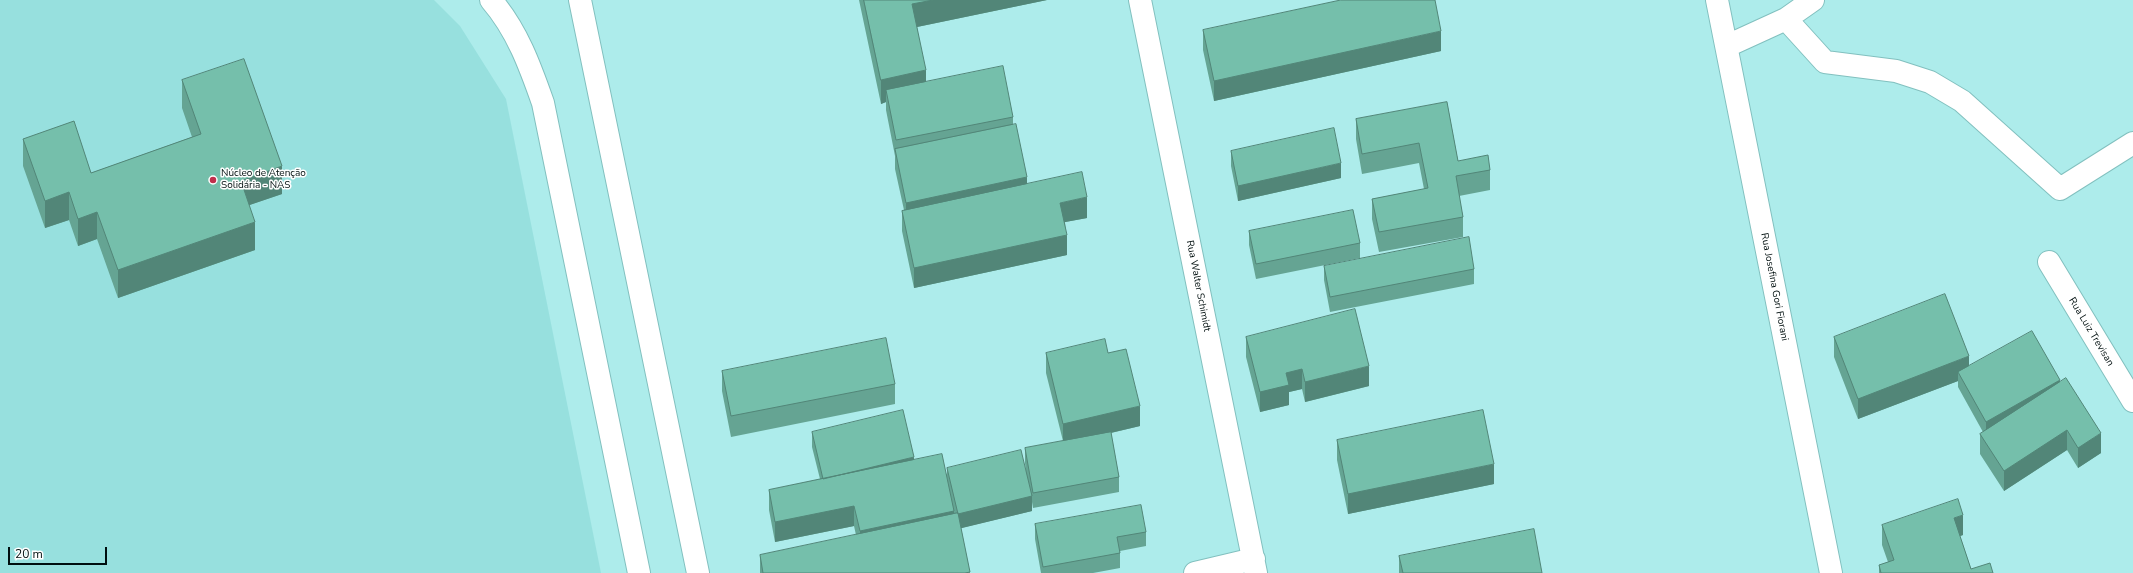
<!DOCTYPE html>
<meta charset="utf-8">
<style>
body{margin:0}
#map{position:relative;width:2133px;height:573px;overflow:hidden;background:#adeceb;font-family:"Nunito Sans",sans-serif}
canvas{display:block}
.scale{position:absolute;left:8px;top:547px;width:99px;height:18px;box-sizing:border-box;border:2px solid #000f0f;border-top:0;padding-left:5px;font-size:12px;line-height:14px;white-space:nowrap;color:#000f0f;-webkit-text-stroke:3px #fff;paint-order:stroke}
</style>
<div id="map">
<canvas width="2133" height="573"></canvas>
<div class="scale">20 m</div>
</div>
<script>
const c = document.querySelector('canvas').getContext('2d');
c.lineJoin = 'round';
function fill(path, color) {
  c.fillStyle = color;
  c.fill(path, 'evenodd');
}
function strokePath(path, color, width, dash) {
  c.strokeStyle = color;
  c.lineWidth = width;
  c.lineCap = dash ? 'butt' : 'round';
  c.setLineDash(dash || []);
  c.stroke(path);
}
function label(font, color, halo, rows, align = 'center') {
  c.font = font + ' "Nunito Sans",sans-serif';
  c.lineWidth = 3;
  c.setLineDash([]);
  c.textBaseline = 'middle';
  c.strokeStyle = halo;
  c.fillStyle = color;
  for (const [text, x, y, turn = 0] of rows) {
    c.save();
    c.translate(x, y);
    c.rotate((+turn || 0) * Math.PI / 180);
    c.textAlign = isNaN(turn) ? turn : align;
    if (halo) c.strokeText(text, 0, 0);
    c.fillText(text, 0, 0);
    c.restore();
  }
}
const built = new Path2D(`
 M0 0H434L460 26 506 99 601 573H0Z`);
const minor = new Path2D(`
 M491 0C517 30 530 66 543 103L639 573
 M580 0 698 573
 M1140 0 1256 573
 M1717 0 1831 573
 M1786 19 1825 62 1896 71 1930 82 1962 101 2060 189 2133 143
 M1727 46 1786 19 1813 0
 M2049 262 2133 401
 M1195 573 1254 559`);
const wall = new Path2D(`
 M859 0H1047L917 27 926 82 1013 117V125L1027 184 1087 218 1065 222 1067 255 914 288 902 231V211L904 210 895 169V156L886 110V102L881 104Z
 M1203 30 1441 51 1214 101 1203 50Z
 M182 80 282 194 249 205 255 250 118 298 97 239 78 246 69 220 45 228 23 166V139L91 173 192 137 182 108Z
 M1447 102 1458 161 1490 170V190L1459 196 1463 217V237L1379 252 1372 219V199L1424 189 1419 163 1362 174 1356 139V119Z
 M1231 151 1341 178 1238 201 1231 166Z
 M1249 231 1360 243V258L1256 279 1249 245Z
 M1324 266 1474 269V284L1330 312 1324 280Z
 M1246 337 1369 386 1305 402 1302 389 1289 392V405L1260 412 1246 357Z
 M1834 337 1969 366 2060 382 2101 453 2078 468 2067 450 2004 491 1980 454V434L1983 432 1958 387V381L1858 419 1834 357Z
 M1046 353H1108L1140 426 1111 433 1119 477V492L1033 508 1032 502V511L961 528 970 573H760V555L856 535 854 526 775 542 769 510V490L820 479 812 447V432L914 460 947 474V468L1026 472 1025 463V448L1063 441 1046 373Z
 M722 371 895 384V404L731 437 722 391Z
 M1337 440 1494 484 1348 514 1337 460Z
 M1035 524 1146 532V546L1120 551V568L1093 573H1041L1035 539Z
 M1882 525 1963 535 1960 536 1971 569 1993 573H1879V565L1888 562 1882 545Z
 M1399 556 1542 573H1399Z`);
const shadedWall = new Path2D(`
 M933 0H1047L912 28V4Z
 M1441 31V51L1214 101V81Z
 M926 70V94L886 90V102L881 104V80Z
 M1341 163V178L1238 201V186Z
 M282 166V194L241 208V181Z
 M1027 177V198L906 223V203Z
 M69 192V220L45 228V201Z
 M1087 197V218L1060 223V203Z
 M97 212V239L78 246V219Z
 M255 222V250L118 298V270Z
 M1067 235V255L914 288V268Z
 M1969 356V377L1958 372V381L1858 419V399Z
 M1369 366V386L1305 402V382Z
 M1302 369V389L1289 392V405L1260 412V392L1286 373Z
 M2060 380V395L1986 437V422Z
 M1140 406V426L1063 444V424Z
 M2067 430V450L2004 491V471Z
 M2101 433V453L2078 468V448Z
 M914 457V472L823 479Z
 M1494 464V484L1348 514V494Z
 M1032 496V511L958 529V514Z
 M854 506V526L775 542V522Z
 M954 511V531L860 551V531Z
 M1963 515V535L1954 538V518Z`);
const building = new Path2D(`
 M864 0H933L912 4 926 70 881 80Z
 M1341 0H1435L1441 31 1214 81 1203 30Z
 M244 59 282 166 241 181 255 222 118 270 97 212 78 219 69 192 45 201 23 139 74 121 91 173 201 134 182 80Z
 M1003 66 1013 117 896 140 886 90Z
 M1447 102 1458 161 1488 155 1490 170 1456 176 1463 217 1379 232 1372 199 1428 188 1419 143 1362 154 1356 119Z
 M1016 124 1027 177 906 203 895 149Z
 M1334 128 1341 163 1238 186 1231 151Z
 M1082 172 1087 197 1060 203 1067 235 914 268 902 211Z
 M1353 210 1360 243 1256 264 1249 231Z
 M1469 237 1474 269 1330 297 1324 266Z
 M1945 294 1969 356 1858 399 1834 337Z
 M1355 309 1369 366 1305 382 1302 369 1286 373 1289 385 1260 392 1246 337Z
 M2032 331 2060 380 1986 422 1958 372Z
 M886 338 895 384 731 416 722 371Z
 M1105 339 1108 353 1126 349 1140 406 1063 424 1046 353Z
 M2066 378 2101 433 2078 448 2067 430 2004 471 1980 434Z
 M903 410 914 457 823 479 812 432Z
 M1483 410 1494 464 1348 494 1337 440Z
 M1111 432 1119 477 1033 493 1025 448Z
 M1021 450 1032 496 958 514 947 468Z
 M942 454 954 511 860 531 854 506 775 522 769 490Z
 M1958 499 1963 515 1954 518 1971 569 1990 563 1993 573H1881L1879 565 1894 560 1882 525Z
 M1141 505 1146 532 1117 537 1120 553 1043 567 1035 524Z
 M958 513 970 572 965 573H763L760 555Z
 M1534 529 1542 573H1403L1399 556Z`);
const markers = [
 [213,180,4,"#c02f4c"]
];
const poiNames = [
 ["Núcleo de Atenção",221,174],
 ["Solidária - NAS",221,186]
];
const streetNames = [
 ["Rua Walter Schimidt",1198,286,79],
 ["Rua Josefina Gori Fiorani",1774,287,79],
 ["Rua Luiz Trevisan",2091,332,59]
];
fill(built, '#97e0de');
strokePath(minor, '#82c0bf', 24);
strokePath(minor, '#fff', 22);
fill(wall, '#65a493');
fill(shadedWall, '#528678');
fill(building, '#75bfab');
strokePath(building, '#528678', 1);
for (const [x, y, r, color] of markers) {
  const dot = new Path2D();
  dot.arc(x, y, r, 0, 2 * Math.PI);
  c.fillStyle = color;
  c.fill(dot);
  strokePath(dot, '#fff', 1.5);
}
label('10px', '#000f0f', '#fff', poiNames, 'left');
label('10px', '#000f0f', '#fff', streetNames);
</script>
